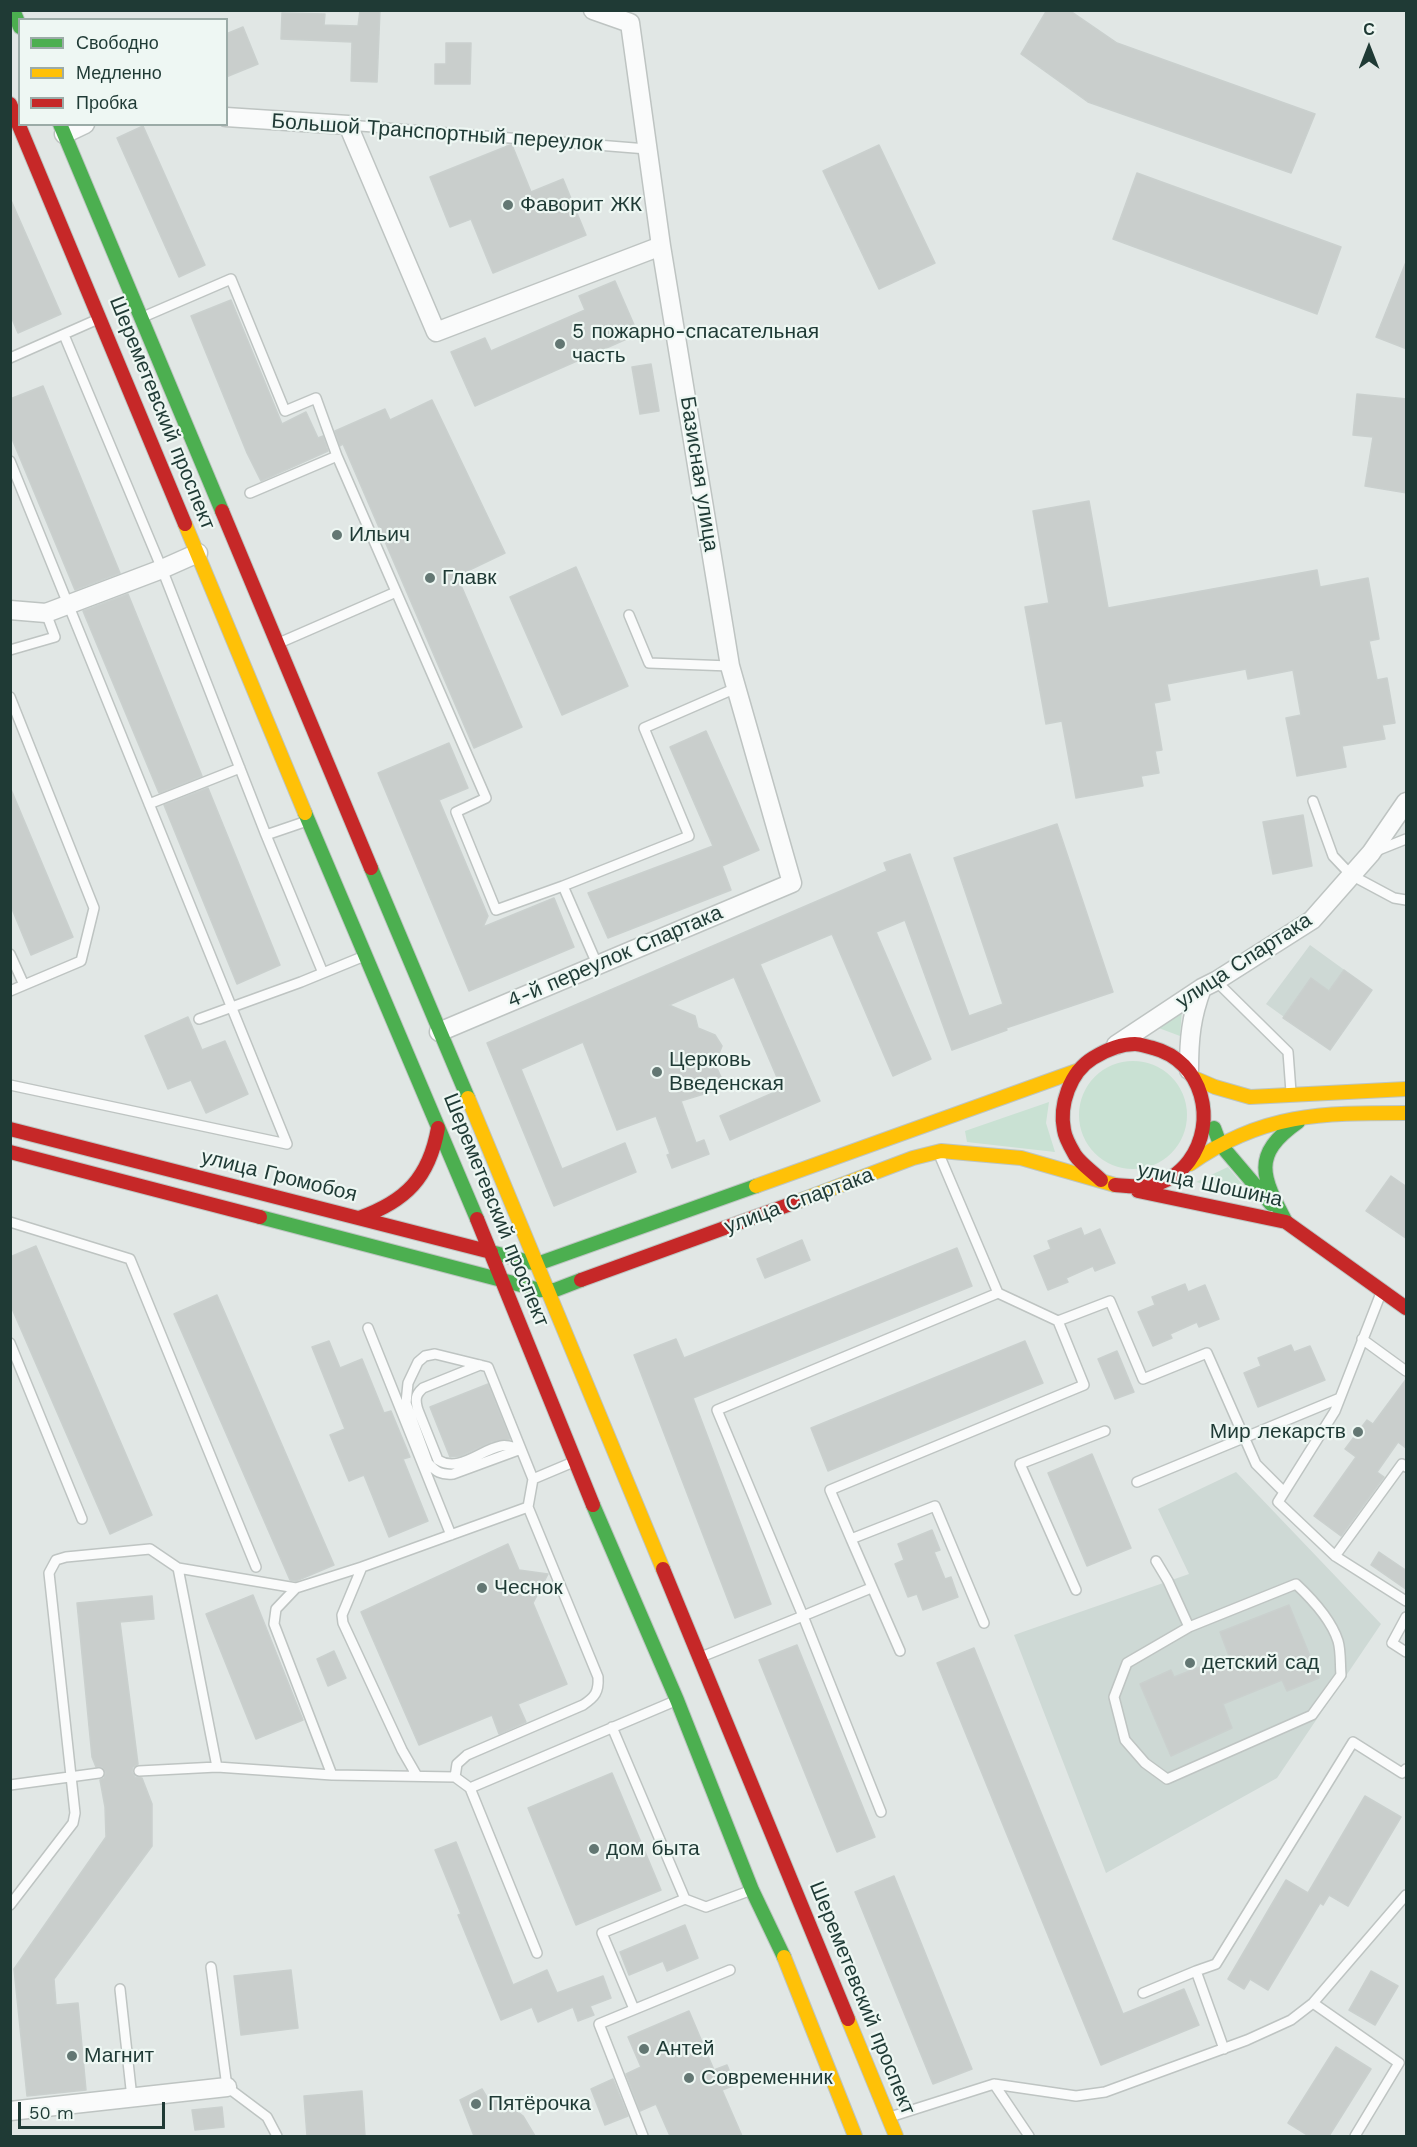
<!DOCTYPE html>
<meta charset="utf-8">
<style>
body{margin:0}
#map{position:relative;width:1417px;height:2147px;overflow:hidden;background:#e1e7e5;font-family:"Work Sans",sans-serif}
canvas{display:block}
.frame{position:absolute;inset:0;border:12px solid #1f3a35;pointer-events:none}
.legend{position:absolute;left:18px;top:18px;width:210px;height:108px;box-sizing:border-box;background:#eef7f3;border:2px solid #9baba7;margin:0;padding:8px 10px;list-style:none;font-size:18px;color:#1f3a35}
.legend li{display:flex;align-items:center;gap:12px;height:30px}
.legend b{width:30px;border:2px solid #9baba7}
.north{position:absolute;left:1339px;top:18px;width:60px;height:60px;-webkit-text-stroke:4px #eef7f3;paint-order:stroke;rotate:0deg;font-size:16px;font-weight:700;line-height:24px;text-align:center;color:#1f3a35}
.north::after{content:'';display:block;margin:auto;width:21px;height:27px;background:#1f3a35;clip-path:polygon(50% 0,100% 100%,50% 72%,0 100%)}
.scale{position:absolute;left:18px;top:2102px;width:147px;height:27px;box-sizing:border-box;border:3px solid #1f3a35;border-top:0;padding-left:8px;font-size:18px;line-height:21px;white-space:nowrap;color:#1f3a35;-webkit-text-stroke:4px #eef7f3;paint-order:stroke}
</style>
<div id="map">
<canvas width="1417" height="2147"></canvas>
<div class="frame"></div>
<ul class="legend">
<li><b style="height:8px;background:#4caf50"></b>Свободно</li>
<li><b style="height:8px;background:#ffc107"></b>Медленно</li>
<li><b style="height:8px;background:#c62828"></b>Пробка</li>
</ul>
<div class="north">С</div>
<div class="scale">50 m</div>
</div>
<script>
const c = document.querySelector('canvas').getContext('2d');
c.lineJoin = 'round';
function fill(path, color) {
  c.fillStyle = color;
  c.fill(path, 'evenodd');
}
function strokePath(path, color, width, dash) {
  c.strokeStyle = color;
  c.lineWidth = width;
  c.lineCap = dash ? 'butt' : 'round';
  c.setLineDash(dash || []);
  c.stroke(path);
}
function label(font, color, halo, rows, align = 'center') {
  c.font = font + ' "Work Sans",sans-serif';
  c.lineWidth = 4.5;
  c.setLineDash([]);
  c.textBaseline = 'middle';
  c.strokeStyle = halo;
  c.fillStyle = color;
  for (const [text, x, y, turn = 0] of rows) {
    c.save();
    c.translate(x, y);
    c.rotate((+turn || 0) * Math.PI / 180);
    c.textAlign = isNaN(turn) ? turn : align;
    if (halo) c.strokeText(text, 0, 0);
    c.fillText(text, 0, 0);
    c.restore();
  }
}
const built = new Path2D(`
 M1310 945 1372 990 1330 1050 1266 1004Z
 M1236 1472 1381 1624 1277 1778 1106 1873 1014 1635 1189 1574 1158 1509Z`);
const green = new Path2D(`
 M1182 1009 1180 1036 1156 1027Z
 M1079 1115a54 54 0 1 1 108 0a54 54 0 1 1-108 0Z
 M1049 1102 1046 1123 1055 1152 967 1142 965 1131Z
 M1228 1167 1252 1196 1196 1182Z`);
const building = new Path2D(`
 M360 10H380L377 82 351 81 352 42 281 39 282 13 325 14 324 25 358 26Z
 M1047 10H1069L1117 43 1315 114 1291 173 1088 102 1021 54Z
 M243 27 258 64 226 77V34Z
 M446 43H471L470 84H435V64H446Z
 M143 126 205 265 179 277 117 138Z
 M510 145H512L531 192 563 179 586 235 493 273 471 219 450 227 430 177Z
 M879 145 935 263 879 289 823 171Z
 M1137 173 1341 247 1317 314 1113 239Z
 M10 198 61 314 18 333 10 314Z
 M1406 262H1407V349L1376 337Z
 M615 281 638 334 475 406 451 352 485 338 491 351 585 310 579 296Z
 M231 300 282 424 306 412 318 438 323 436 328 451 261 481 247 453 191 316Z
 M651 364 659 411 640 414 632 367Z
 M43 386 120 573 75 590 10 434V399Z
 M1357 394 1407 399V493L1365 486 1373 437 1353 435Z
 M432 400 505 553 457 576 522 727 474 748 343 444 340 446 335 431 385 409 390 420Z
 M1089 501 1108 608 1317 570 1320 587 1368 578 1379 639 1369 641 1377 680 1387 678 1395 723 1382 725 1385 739 1342 746 1346 767 1297 776 1286 718 1301 715 1293 670 1248 679 1246 669 1167 684 1170 700 1154 703 1162 750 1155 751 1159 773 1141 776 1143 786 1076 798 1062 721 1046 724 1025 607 1049 603 1033 511Z
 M576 567 628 686 562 715 510 597Z
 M128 594 202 776 159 793 83 611Z
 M706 731 759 850 722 866 731 890 608 938 588 893 713 846 670 747Z
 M449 743 468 788 439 800 488 916 483 927 554 898 574 947 469 991 378 773Z
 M10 787 73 937 31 955 10 904Z
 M208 788 280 965 237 984 164 805Z
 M1303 815 1312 866 1273 874 1263 822Z
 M1057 824 1113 992 1006 1028 1007 1030 952 1050 905 920 876 932 931 1059 893 1076 832 934 760 964 820 1101 730 1140 720 1116 782 1089 734 977 669 1005 695 1016 698 1028 715 1035 722 1046 715 1064 721 1077 720 1089 681 1101 696 1143 704 1140 709 1154 672 1168 667 1155 670 1154 656 1116 617 1130 583 1042 521 1069 562 1169 625 1143 636 1172 554 1206 487 1043 887 871 884 863 910 854 969 1016 1003 1004 954 858Z
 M1344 970 1372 990 1330 1050 1283 1018 1311 978 1329 991Z
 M188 1017 202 1050 225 1041 248 1094 206 1113 191 1080 168 1089 145 1036Z
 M1391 1176 1407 1187V1239L1366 1211Z
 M1081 1228 1084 1236 1100 1229 1115 1263 1095 1271 1093 1266 1066 1278 1068 1282 1048 1290 1034 1256 1051 1249 1048 1241Z
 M802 1240 810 1260 765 1278 757 1259Z
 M36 1246 152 1515 110 1534 10 1304V1257Z
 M957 1248 972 1286 693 1398 771 1604 735 1618 634 1355 676 1339 684 1358Z
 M1185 1284 1188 1292 1205 1285 1219 1319 1199 1327 1197 1322 1170 1334 1172 1338 1153 1346 1138 1312 1155 1305 1152 1297Z
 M217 1295 334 1565 296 1581 290 1580 174 1314Z
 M329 1341 340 1368 362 1359 384 1413 391 1411 410 1457 403 1459 428 1521 389 1537 364 1475 349 1481 330 1435 345 1429 312 1347Z
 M1025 1341 1043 1383 828 1471 811 1428Z
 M1291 1345 1294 1352 1310 1346 1325 1380 1258 1407 1244 1373 1261 1366 1258 1358Z
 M1117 1351 1134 1392 1115 1399 1098 1359Z
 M1407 1378V1449L1398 1442 1377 1472 1384 1477 1341 1536 1314 1516 1356 1457 1345 1449 1367 1420 1373 1424Z
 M488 1384 510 1439 491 1442 460 1456 450 1457 430 1407Z
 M1092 1454 1131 1548 1087 1566 1048 1473Z
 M932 1530 940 1550 934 1552 945 1579 951 1577 958 1597 923 1610 917 1594 908 1597 895 1564 904 1560 898 1544Z
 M508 1544 519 1570 548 1574 533 1603 567 1684 518 1704 526 1722 499 1734 492 1715 419 1745 361 1612Z
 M1379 1552 1407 1571V1590L1371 1565Z
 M253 1595 303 1720 256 1739 206 1614Z
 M152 1596 154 1619 120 1622 138 1764 133 1767 132 1772 135 1777 142 1778 152 1804V1846L54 1979 56 2005 78 2003 86 2090 27 2096 14 1969 106 1837 105 1807 100 1780 104 1778 106 1773 102 1767H96L92 1757 77 1603Z
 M1289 1605 1319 1678 1287 1691 1282 1680 1223 1704 1232 1728 1171 1756 1140 1684 1171 1670 1174 1677 1229 1656 1220 1632Z
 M797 1645 875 1837 837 1852 759 1660Z
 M974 1648 1123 2014 1184 1989 1199 2025 1101 2065 937 1663Z
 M334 1651 346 1678 328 1686 317 1659Z
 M612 1773 661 1890 576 1925 528 1808Z
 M1365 1796 1401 1817 1348 1906 1329 1895 1323 1905 1320 1903 1268 1990 1250 1979 1244 1989 1228 1979 1286 1880 1308 1893Z
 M456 1842 513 1985 547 1970 557 1993 603 1976 611 1998 590 2006 594 2015 578 2021 573 2007 538 2022 532 2007 501 2020 458 1915 461 1914 435 1850Z
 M894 1876 972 2069 933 2084 855 1892Z
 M685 1925 698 1958 667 1971 663 1961 629 1975 620 1952Z
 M291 1970 298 2028 241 2035 234 1976Z
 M1371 1971 1398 1986 1375 2025 1349 2010Z
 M689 2011 714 2070 727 2065 735 2085 722 2090 742 2136H670L656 2104 640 2111 626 2074 641 2067 628 2037Z
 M1336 2047 1371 2069 1329 2136H1309L1288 2123Z
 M613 2079 628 2116 605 2125 591 2089Z
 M482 2089 488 2099 500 2101 512 2107 523 2116 535 2136H474L460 2100Z
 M362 2091 365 2136H307L304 2096Z
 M222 2107 224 2127 195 2130 192 2110Z`);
const lane = new Path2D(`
 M348 125 647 149
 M143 317 231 279 285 411 316 398 337 456 250 493
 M64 335 162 569 266 835 307 821
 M10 358 96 320
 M337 456 486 798 456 812 496 910 563 886 597 964
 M10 461 287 1144
 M629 615 649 663 730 666
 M279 643 396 592
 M10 650 55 637 46 613
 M10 697 94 908 81 961 10 991
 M1313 801 1333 856 1351 875 1394 898 1406 900
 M149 804 240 768
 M266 835 323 973
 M1376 851 1406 839
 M563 886 689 836 644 728 736 688
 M10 954 24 985
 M1216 981 1288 1052 1291 1092
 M199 1019 301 982 362 957
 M10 1085 287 1144
 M10 1222 130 1259 256 1567
 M1381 1293 1335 1411 1278 1502 1335 1556 1406 1601
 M1058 1321 1110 1301 1143 1379 1207 1353 1256 1464 1284 1492
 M368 1328 451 1535
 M1362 1339 1406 1371
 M10 1343 82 1519
 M480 1365 423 1388C415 1395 415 1400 418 1410L438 1460C459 1473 480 1450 501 1446 507 1444 514 1448 520 1449
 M521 1449 453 1474C441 1475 436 1472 428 1463L406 1403 408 1383 418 1362 425 1356 435 1354 488 1367 533 1479
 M571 1463 533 1479 528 1507 598 1677C599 1692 595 1697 583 1705L467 1755 457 1764 455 1777 470 1788 675 1701
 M1137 1482 1340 1398
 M851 1539 830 1490 1084 1385 1058 1321 998 1293
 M1335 1556 1402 1464 1406 1467
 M1156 1561 1168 1581 1189 1627 1127 1663 1114 1697 1125 1740 1145 1763 1167 1779 1312 1715 1341 1675C1340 1664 1341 1651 1338 1641 1331 1619 1312 1599 1296 1584L1189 1627
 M362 1567 342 1615 343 1623 402 1750 417 1776
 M296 1588 276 1609 274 1624 332 1775
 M871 1588 803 1616 881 1812
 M1076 1590 1020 1464 1105 1431
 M1406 1617 1392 1643 1406 1652
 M900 1651 851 1539 935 1506 984 1623
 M701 1657 803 1616 717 1410 998 1293 938 1152
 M612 1727 685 1899
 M217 1767 332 1775 455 1777
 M139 1771 217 1767 178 1568
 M10 1785 99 1773
 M470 1788 537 1953
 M10 1905 73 1823 75 1813 49 1573 56 1560 66 1557 150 1549 178 1568 296 1588 362 1567 528 1507
 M211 1967 227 2087 267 2117 277 2136
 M1196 1971 1216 1964 1353 1742 1402 1773 1406 1769
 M120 1989 132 2098
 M1143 1993 1196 1971 1224 2049
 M1313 2003 1399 2063 1355 2136
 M634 2009 602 1933 685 1899 706 1907 749 1891
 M994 2084 1029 2136
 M890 2117 994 2084 1076 2096 1105 2092 1247 2040 1291 2020 1313 2003 1406 1895
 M643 2136 599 2024 730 1970`);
const street = new Path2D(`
 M226 117 348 125 436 332 661 246
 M64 134 85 124
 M10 610 46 613 162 569 198 553
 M439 1032 792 883 730 666 661 246 630 23 593 10
 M1116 1045 1202 988 1216 981 1312 920 1371 853 1406 802
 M1189 1070C1189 1039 1191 1017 1202 988
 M10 2111 227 2087`);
const fast = new Path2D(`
 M13 10 20 27
 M60 124 222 511
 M305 813 477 1219
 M371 868 468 1098
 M1214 1128 1220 1144 1271 1204
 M260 1217 540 1290H555L581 1280
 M1286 1222C1262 1177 1251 1155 1298 1122
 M491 1252 537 1264 756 1186
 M593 1505 677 1700 752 1890 784 1957`);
const slow = new Path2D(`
 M185 524 305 813
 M1194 1078 1215 1087 1250 1097 1406 1089
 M468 1098 663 1569
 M1190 1164C1262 1113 1321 1113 1406 1113
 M756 1186 1079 1070
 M799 1201 913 1158 941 1151 1021 1158 1115 1185
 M784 1957 855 2136
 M848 2019 896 2136`);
const jam = new Path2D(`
 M10 104 185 524
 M222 511 371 868
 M10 1129 491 1252
 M10 1152 260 1217
 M1101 1180C1093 1172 1081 1164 1075 1155 1071 1148 1065 1138 1064 1130 1059 1105 1070 1072 1093 1058 1106 1050 1119 1044 1135 1044 1141 1044 1147 1047 1153 1048 1203 1061 1218 1122 1189 1161 1180 1173 1166 1183 1151 1185 1139 1188 1127 1186 1115 1185
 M1138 1191 1286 1222 1406 1308
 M359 1218C406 1201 429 1178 438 1128
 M477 1219 593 1505
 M581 1280 799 1201
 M663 1569 848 2019`);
const markers = [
 [508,205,6,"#637773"],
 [560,344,6,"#637773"],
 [337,535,6,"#637773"],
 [430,578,6,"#637773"],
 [657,1072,6,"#637773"],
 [1358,1432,6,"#637773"],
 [482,1588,6,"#637773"],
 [1190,1663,6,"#637773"],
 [594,1849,6,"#637773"],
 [644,2049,6,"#637773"],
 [72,2056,6,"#637773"],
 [689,2078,6,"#637773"],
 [476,2104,6,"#637773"]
];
const streetNames = [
 ["Большой Транспортный переулок",437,133,4],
 ["Шереметевский проспект",162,413,68],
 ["Базисная улица",699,474,81],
 ["4-й переулок Спартака",615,957,-23],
 ["улица Спартака",1244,961,-33],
 ["улица Громобоя",279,1176,14],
 ["улица Шошина",1210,1185,12],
 ["улица Спартака",799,1201,-20],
 ["Шереметевский проспект",496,1210,68],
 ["Шереметевский проспект",862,1998,68]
];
const poiNames = [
 ["Фаворит ЖК",520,205],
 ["5 пожарно-спасательная",572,332],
 ["часть",572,356],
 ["Ильич",349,535],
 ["Главк",442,578],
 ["Церковь",669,1060],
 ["Введенская",669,1084],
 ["Мир лекарств",1346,1432,"right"],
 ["Чеснок",494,1588],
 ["детский сад",1202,1663],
 ["дом быта",606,1849],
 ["Антей",656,2049],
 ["Магнит",84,2056],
 ["Современник",701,2078],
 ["Пятёрочка",488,2104]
];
fill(built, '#ced9d5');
fill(green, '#c9e1d3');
fill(building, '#c9cecc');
strokePath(building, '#cad0ce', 1.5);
strokePath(lane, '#bec4c2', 12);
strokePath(street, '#bec4c2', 21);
strokePath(fast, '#bdc5c2', 16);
strokePath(slow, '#bdc5c2', 16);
strokePath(jam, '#bdc5c2', 16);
strokePath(lane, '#fafbfb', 9);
strokePath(street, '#fafbfb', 18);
strokePath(fast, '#4caf50', 14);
strokePath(slow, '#ffc107', 14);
strokePath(jam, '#c62828', 14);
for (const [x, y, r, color] of markers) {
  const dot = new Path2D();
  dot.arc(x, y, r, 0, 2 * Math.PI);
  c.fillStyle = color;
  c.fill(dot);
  strokePath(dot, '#eef7f3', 2);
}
label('21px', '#1f3a35', '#eef7f3', streetNames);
label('21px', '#1f3a35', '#eef7f3', poiNames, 'left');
</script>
